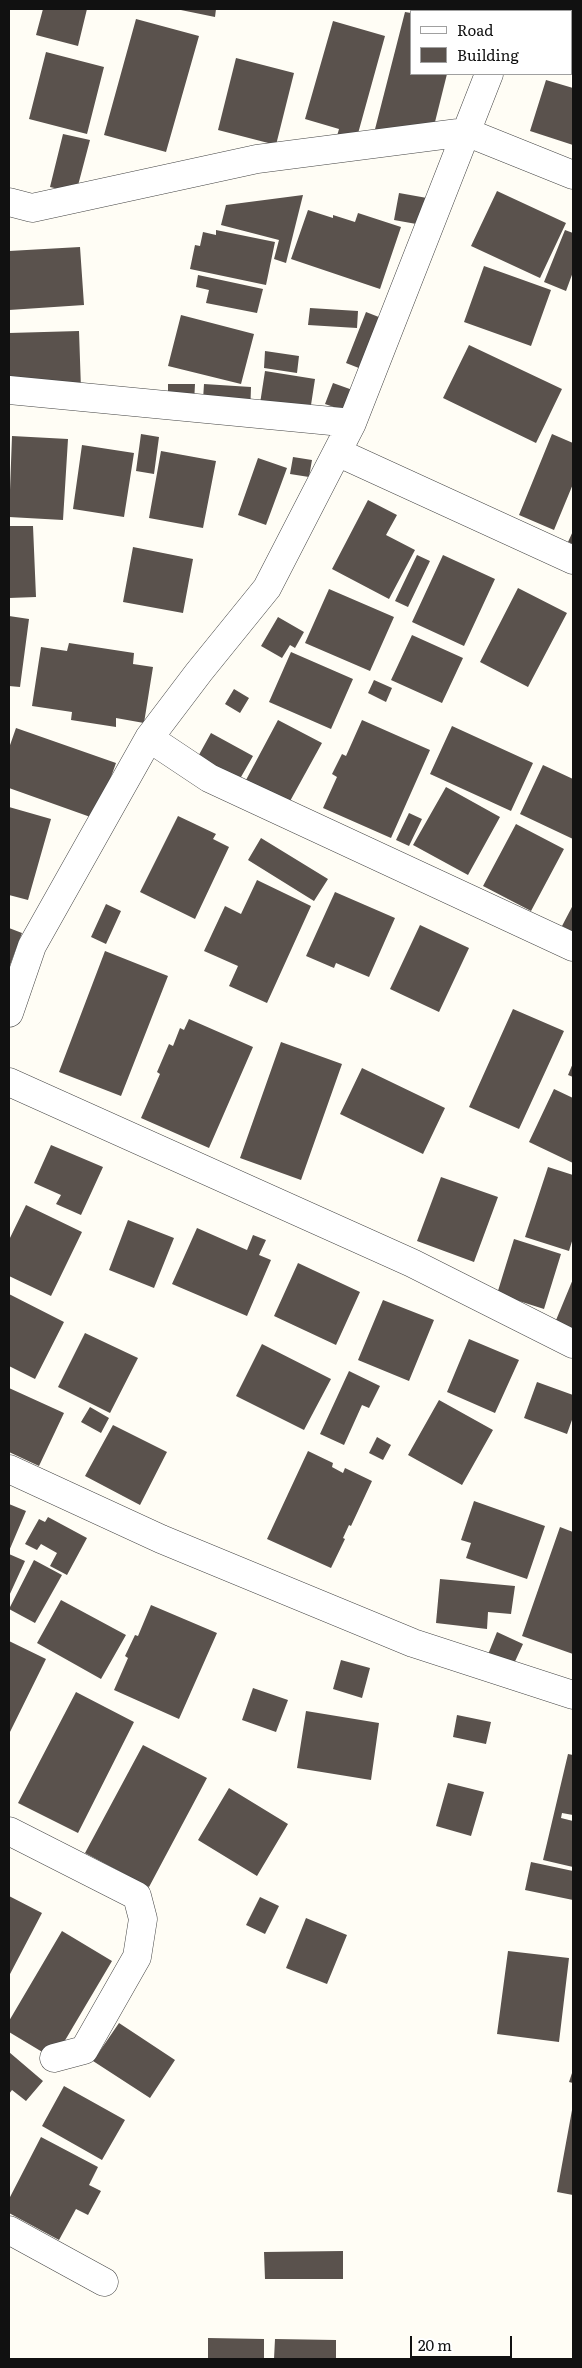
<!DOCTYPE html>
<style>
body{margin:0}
#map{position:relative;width:582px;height:2368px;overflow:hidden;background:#fffdf5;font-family:Literata,serif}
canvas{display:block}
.frame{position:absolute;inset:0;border:10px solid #111;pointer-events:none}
.legend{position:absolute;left:410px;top:10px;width:162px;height:65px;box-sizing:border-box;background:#fff;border:1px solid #a0a0a0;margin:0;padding:6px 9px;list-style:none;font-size:15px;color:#111}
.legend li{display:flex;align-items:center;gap:10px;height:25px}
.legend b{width:25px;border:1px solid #a0a0a0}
.scale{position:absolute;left:410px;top:2336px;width:102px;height:22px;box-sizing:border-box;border:2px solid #111;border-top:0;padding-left:6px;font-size:15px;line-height:18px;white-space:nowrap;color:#111;-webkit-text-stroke:4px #fff;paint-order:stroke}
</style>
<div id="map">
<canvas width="582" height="2368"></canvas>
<div class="frame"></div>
<ul class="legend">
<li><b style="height:6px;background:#fff"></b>Road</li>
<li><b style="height:14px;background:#5a524d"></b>Building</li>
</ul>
<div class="scale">20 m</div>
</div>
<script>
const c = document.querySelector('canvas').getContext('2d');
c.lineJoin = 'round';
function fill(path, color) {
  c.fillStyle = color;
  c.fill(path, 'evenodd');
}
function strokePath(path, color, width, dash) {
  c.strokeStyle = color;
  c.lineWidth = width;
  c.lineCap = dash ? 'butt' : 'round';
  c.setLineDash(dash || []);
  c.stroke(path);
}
const building = new Path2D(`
 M43 9H87L78 46 36 35Z
 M176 9H216L215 17Z
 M423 9H483L482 11H431Z
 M559 9H573V75L571 74V11H558Z
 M405 12 411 13V74H447L428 150 373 137Z
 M136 19 199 36 166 152 104 135Z
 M333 21 385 36 354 148 335 143 339 129 305 119Z
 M46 52 104 67 87 134 29 119Z
 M236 58 294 73 276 145 218 130Z
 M546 80 573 88V145L530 131Z
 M63 134 90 140 76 193 50 187Z
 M497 191 566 223 540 278 471 246Z
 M399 193 427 198 422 225 394 220Z
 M303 195 286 263 274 259 279 240 221 225 226 205Z
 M308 210 333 218V215L355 222 358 213 401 227 380 289 291 259Z
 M216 230 275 242 266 285 190 269 195 245 200 246 203 232 216 235Z
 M565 230 573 233V272L566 291 544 282Z
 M80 247 84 305 9 310V251Z
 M484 266 551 290 531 346 464 322Z
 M198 275 263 289 257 313 206 303 209 290 196 287Z
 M310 308 358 311 357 328 308 325Z
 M366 312 389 321 369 372 346 363Z
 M181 315 254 334 241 384 168 366Z
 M79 331 81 389 9 390V333Z
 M469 345 562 389 536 443 443 398Z
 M265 351 299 356 297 373 264 368Z
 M265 371 315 379 309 418 259 410Z
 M333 383 361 393 354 414 325 404Z
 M168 384H195L194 403H168Z
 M204 384 251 387 250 417 202 415Z
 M141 434 159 437 154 474 136 471Z
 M552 434 573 443V484L554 530 519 515Z
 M12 436 68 439 63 520 9 517Z
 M82 445 134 453 124 517 73 509Z
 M161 451 216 461 203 528 149 518Z
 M293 457 312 460 309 477 290 474Z
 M258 458 287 468 266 525 238 515Z
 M368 500 397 515 386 535 415 550 389 599 332 569Z
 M9 526H33L36 597 9 598Z
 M573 531V544L568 542Z
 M133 547 193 559 183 613 123 602Z
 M417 555 430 561 408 607 395 601Z
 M443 555 495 579 464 646 412 622Z
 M518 588 567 613 528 687 480 662Z
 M329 589 394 617 370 671 305 643Z
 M9 616 29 619 20 687 9 686Z
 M278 617 304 632 295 648 290 645 282 658 261 646Z
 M412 635 463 658 442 703 391 680Z
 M69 643 134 653 133 664 153 667 144 723 116 718V727L71 720 72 712 32 706 41 647 67 651Z
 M291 652 353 679 331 729 269 702Z
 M374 680 392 688 386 702 368 693Z
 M234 689 249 698 240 713 225 704Z
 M278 720 322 743 289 803 246 780Z
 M362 720 430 750 391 838 323 808 337 777 332 774 342 754 346 756Z
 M452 726 533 763 511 811 430 774Z
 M16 728 116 763 96 819 9 788V748Z
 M211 733 253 756 237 784 195 762Z
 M543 765 573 779V839L520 814Z
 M446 787 500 817 468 875 413 845Z
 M9 807 51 819 28 900 9 895Z
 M409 813 422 819 409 846 396 840Z
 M178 816 216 834 213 839 229 847 195 919 140 892Z
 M516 824 564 849 531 911 483 886Z
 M261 838 328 879 314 901 248 860Z
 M257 880 311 906 267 1003 229 986 238 966 204 951 225 906 241 914Z
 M335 892 395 918 369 977 336 963 334 968 306 956Z
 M106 904 121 911 106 944 91 937Z
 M573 905V932L562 926Z
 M420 925 469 948 439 1012 390 989Z
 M9 928 22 933 9 968Z
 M105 951 168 976 121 1096 59 1072Z
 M513 1009 564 1031 519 1129 469 1107Z
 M189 1019 253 1047 209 1148 141 1118 160 1074 157 1072 169 1044 173 1046 180 1028 184 1030Z
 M281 1042 342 1064 301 1180 240 1158Z
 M573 1063V1077L568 1075Z
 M362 1068 445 1108 423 1154 340 1114Z
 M554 1089 573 1098V1163L529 1142Z
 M51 1145 103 1167 81 1215 56 1204 61 1195 34 1183Z
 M548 1167 573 1175V1238L569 1251 525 1237Z
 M441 1177 498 1197 474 1262 417 1241Z
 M26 1205 82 1232 51 1296 9 1276V1240Z
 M128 1220 174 1238 154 1288 109 1270Z
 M197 1228 247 1250 253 1235 266 1240 259 1255 271 1260 247 1316 172 1284Z
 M514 1239 561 1254 544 1309 497 1294Z
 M298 1263 360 1292 336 1345 274 1316Z
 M573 1279V1333L554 1325Z
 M9 1294 64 1322 35 1379 9 1366Z
 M383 1300 434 1320 409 1381 358 1360Z
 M85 1333 138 1358 110 1413 58 1387Z
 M469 1339 519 1360 495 1413 447 1392Z
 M262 1344 331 1379 304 1430 236 1396Z
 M349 1371 380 1386 369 1408 362 1405 344 1445 320 1434Z
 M537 1382 573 1395V1417L567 1434 524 1418Z
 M9 1388 64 1413 39 1466 9 1452Z
 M439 1400 493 1430 462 1485 408 1455Z
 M90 1407 109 1418 101 1433 81 1422Z
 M113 1425 167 1452 140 1505 85 1476Z
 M377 1437 391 1445 383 1460 369 1453Z
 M308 1451 333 1463 332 1467 343 1473 345 1468 372 1481 351 1526 349 1525 343 1538 345 1539 331 1568 267 1539Z
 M474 1501 545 1526 527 1579 466 1558 471 1543 461 1540Z
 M9 1504 26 1511 9 1551Z
 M48 1517 87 1538 67 1575 50 1566 57 1553 41 1544 37 1550 25 1544 39 1519 45 1522Z
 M560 1527 573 1532V1654L522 1636Z
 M9 1554 25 1561 9 1596Z
 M34 1560 62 1575 35 1623 9 1609Z
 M440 1579 515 1586 511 1614 488 1612 487 1629 436 1623Z
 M61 1600 126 1635 101 1679 37 1643Z
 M151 1605 217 1633 179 1719 114 1690 128 1658 125 1656 135 1635 138 1636Z
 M497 1632 523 1644 512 1668 487 1657Z
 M9 1641 46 1659 9 1734Z
 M341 1660 370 1668 362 1698 333 1689Z
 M253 1688 288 1700 276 1732 242 1720Z
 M76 1692 134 1722 78 1833 18 1803Z
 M306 1711 379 1723 371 1780 297 1768Z
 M457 1715 491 1722 486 1744 453 1737Z
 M143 1745 207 1778 149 1887 85 1853Z
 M568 1754 573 1755V1815L562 1813 561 1818 573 1821V1867L543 1860Z
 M448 1783 484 1792 471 1836 436 1826Z
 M229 1788 288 1824 257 1876 198 1840Z
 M531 1862 573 1871V1900L525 1890Z
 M9 1896 42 1913 9 1976Z
 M260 1897 279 1906 265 1934 246 1925Z
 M306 1918 347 1935 327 1984 286 1968Z
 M62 1931 112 1961 54 2059 9 2032V2021Z
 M508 1951 569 1958 559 2042 497 2034Z
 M119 2023 175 2060 150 2098 93 2061Z
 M9 2052 43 2081 26 2101 12 2090 9 2094Z
 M573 2070V2083L569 2082Z
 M64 2086 125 2120 102 2160 42 2126Z
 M572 2110 573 2111V2195L557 2192Z
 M41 2137 98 2167 89 2185 101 2191 88 2215 76 2209 59 2240 9 2213V2199Z
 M343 2251V2279H265L264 2252Z
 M208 2338 264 2339V2359H208Z
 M275 2339 336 2340V2359H274Z`);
const minor = new Path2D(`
 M506 11V9
 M9 202 32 208 257 159 466 132 573 175
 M9 390 352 423
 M337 452 573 560
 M149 738 209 778 573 947
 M9 1013 32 946 149 738 199 672 267 588 352 423 489 74
 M9 1082 412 1263 573 1344
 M9 1469 161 1539 413 1643 573 1695
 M9 1831 137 1896 143 1919 137 1957 84 2050 54 2058
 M9 2230 104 2282`);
fill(building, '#5a524d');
strokePath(minor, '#444', 29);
strokePath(minor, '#fff', 28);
</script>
